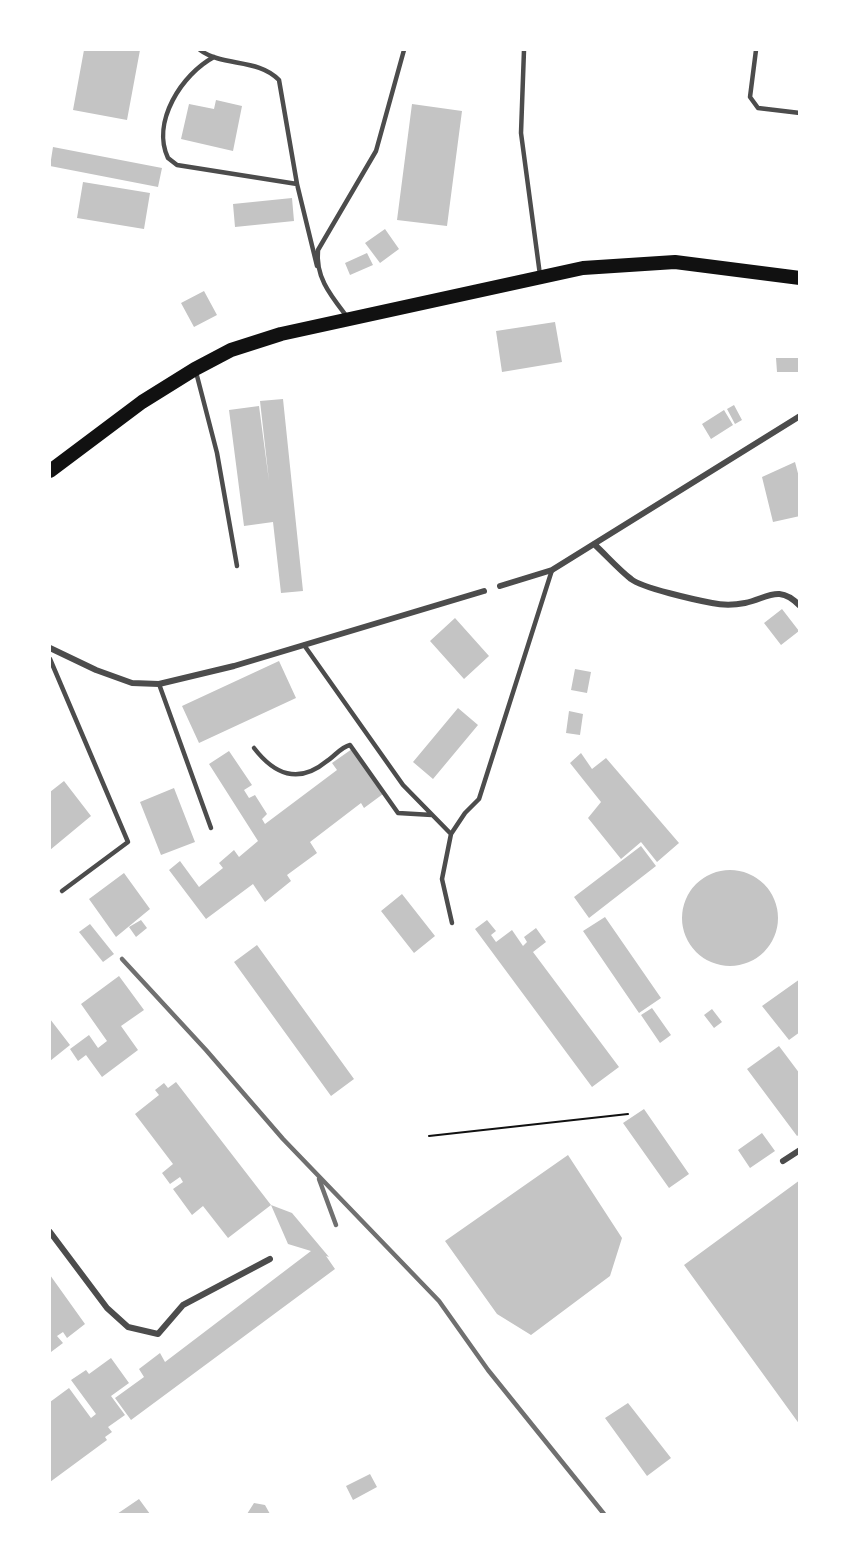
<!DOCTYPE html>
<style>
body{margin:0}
#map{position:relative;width:849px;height:1564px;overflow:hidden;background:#fff;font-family:Mulish,sans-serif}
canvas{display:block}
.frame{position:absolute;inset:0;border:51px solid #fff;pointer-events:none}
</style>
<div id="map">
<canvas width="849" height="1564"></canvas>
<div class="frame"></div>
</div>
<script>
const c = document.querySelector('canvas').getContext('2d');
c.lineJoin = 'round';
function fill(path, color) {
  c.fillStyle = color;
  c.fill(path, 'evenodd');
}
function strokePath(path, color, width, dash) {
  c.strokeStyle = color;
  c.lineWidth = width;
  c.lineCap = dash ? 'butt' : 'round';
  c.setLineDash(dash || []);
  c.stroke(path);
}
const building = new Path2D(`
 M84 50H140L127 120 73 110Z
 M216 100 242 106 233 151 181 139 189 104 214 109Z
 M412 104 462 111 447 226 397 220Z
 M53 147 162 168 158 187 50 166Z
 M83 182 150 193 144 229 77 218Z
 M292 198 294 221 235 227 233 204Z
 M385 229 399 249 380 263 365 243Z
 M367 253 373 265 350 275 345 263Z
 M204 291 217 315 194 327 181 303Z
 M555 322 562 362 502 372 496 331Z
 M776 358H800V372H777Z
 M283 399 303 591 281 593 273 522 244 526 229 410 259 406 269 481 260 401Z
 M734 405 742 420 735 424 727 409Z
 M724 410 733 425 711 439 702 424Z
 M795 462 800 481V516L773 522 762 477Z
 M782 609 799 631 781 645 764 623Z
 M455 618 489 656 464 679 430 641Z
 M279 661 296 698 199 743 182 706Z
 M575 669 591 672 587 693 571 690Z
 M458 708 478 725 433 779 413 762Z
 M569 711 583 714 580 735 566 733Z
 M352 749 383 794 364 808 361 803 310 842 317 853 287 875 291 881 265 902 253 884 206 919 169 870 180 861 199 887 223 868 219 863 234 850 239 857 258 841 209 764 229 751 252 785 244 790 249 798 255 795 267 814 262 819 265 824 337 770 332 763Z
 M581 753 592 769 606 758 679 843 657 862 641 842 621 859 588 818 601 802 570 763Z
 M64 781 91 816 50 850V792Z
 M174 788 195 842 161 855 140 802Z
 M641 846 656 866 589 918 574 897Z
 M682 918a48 48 0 1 1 96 0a48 48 0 1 1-96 0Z
 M124 873 150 909 116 937 89 899Z
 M402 894 435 936 414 953 381 911Z
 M605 917 661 998 639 1013 583 931Z
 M141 920 147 928 136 937 129 927Z
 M487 920 496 931 491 935 496 942 512 930 523 946 527 942 524 937 536 928 546 942 533 952 619 1067 592 1087 475 929Z
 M90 924 114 954 103 962 79 932Z
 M257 945 354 1079 331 1096 234 962Z
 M119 976 144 1010 121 1026 138 1050 102 1077 86 1055 78 1061 70 1049 89 1035 98 1048 107 1041 81 1004Z
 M800 979V1032L789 1040 762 1006Z
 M652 1008 671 1035 660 1043 641 1015Z
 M712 1009 722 1022 714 1028 704 1015Z
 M50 1019 70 1045 50 1061Z
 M779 1046 800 1074V1134L797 1136 747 1069Z
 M176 1082 271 1205 292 1213 329 1257 326 1256 335 1269 131 1420 115 1398 144 1377 139 1369 160 1353 165 1362 311 1251 288 1244 271 1205 228 1238 203 1206 192 1215 173 1189 183 1182 180 1177 170 1184 162 1173 173 1164 135 1114 159 1095 155 1090 164 1083 168 1088Z
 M644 1109 689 1174 669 1188 623 1123Z
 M762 1133 775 1151 750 1168 738 1150Z
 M568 1155 622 1238 610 1276 531 1335 497 1314 445 1241Z
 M800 1180V1425L684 1265Z
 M50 1275 85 1324 67 1338 63 1332 57 1336 63 1343 51 1352Z
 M111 1358 129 1383 111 1396 125 1415 108 1427 112 1432 105 1437 107 1440 50 1482V1402L69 1388 91 1418 96 1414 71 1380 86 1370 89 1374Z
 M628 1403 671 1458 647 1476 605 1418Z
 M370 1474 377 1487 353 1500 346 1486Z
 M139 1499 150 1514H117Z
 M254 1503 265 1505 270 1514H247Z`);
const path = new Path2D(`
 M429 1136 628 1114`);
const service = new Path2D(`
 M200 50C223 67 258 58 279 80L297 184
 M524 50 521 133 540 275
 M756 50 750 97 758 108 800 113
 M214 57C182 74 151 122 168 158L177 165 297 184 317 266
 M348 318C332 297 315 278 318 250L376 151 404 50
 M196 372 217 453 237 566
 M304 645 403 785 451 834 442 879 452 923
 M50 659 128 842 62 891
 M159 684 211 828
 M254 748C274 774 298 785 327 761 335 756 341 747 350 745L398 813 432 815
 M451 834 465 813 479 799 552 570`);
const minor = new Path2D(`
 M594 544C606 555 618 569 631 579 642 588 696 600 712 603 721 605 735 605 745 603 768 598 779 584 800 606
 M500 586 552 570 800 416
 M50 648 96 670 132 683 159 684 234 666 484 591
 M783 1161 800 1150
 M50 1232 107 1308 128 1327 158 1334 183 1305 270 1259`);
const primary = new Path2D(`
 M50 471 142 402 195 369 231 350 281 334 583 268 675 262 800 278`);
const rail = new Path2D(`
 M122 959 206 1050 283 1139 439 1301 488 1370 604 1514
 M319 1179 336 1225`);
fill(building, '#c4c4c4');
strokePath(path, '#111', 2);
strokePath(service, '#4c4c4c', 4.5);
strokePath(minor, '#4c4c4c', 6);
strokePath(primary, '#111', 14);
strokePath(rail, '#707070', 4.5);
</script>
